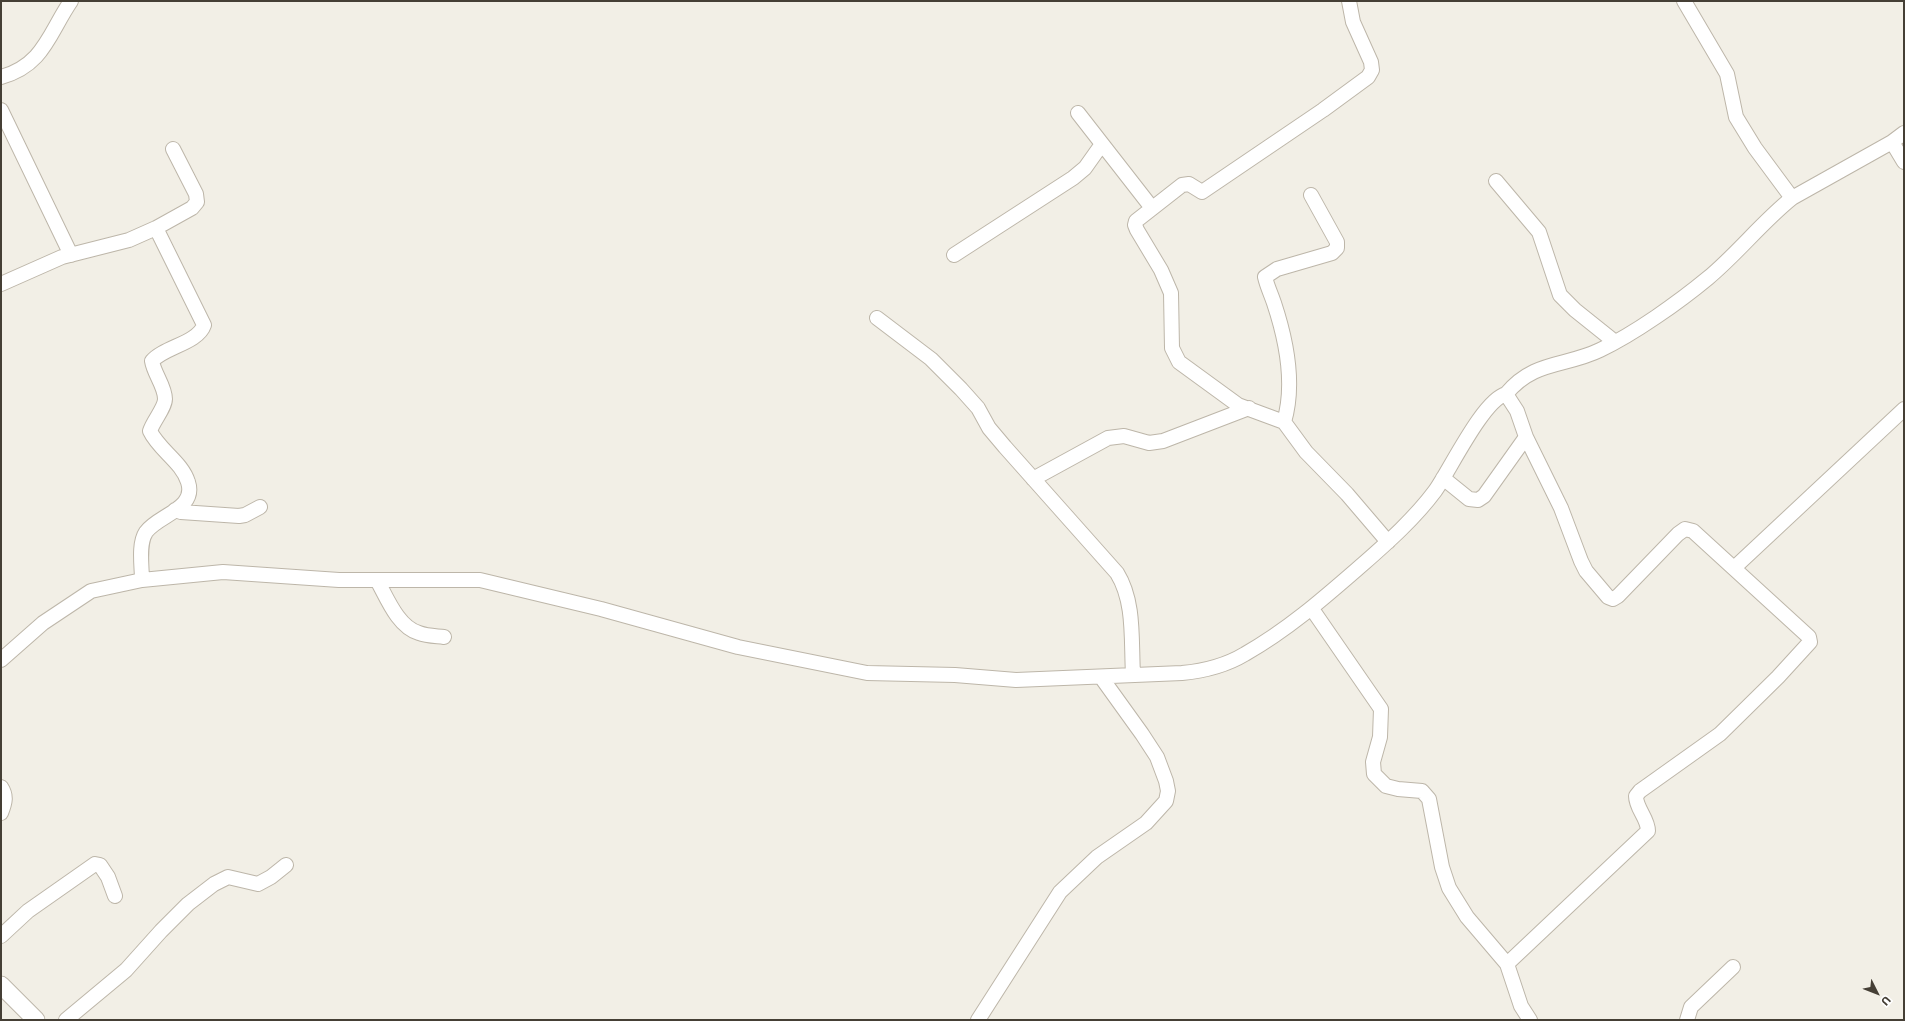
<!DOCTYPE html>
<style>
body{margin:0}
#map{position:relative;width:1905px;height:1021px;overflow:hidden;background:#f2efe6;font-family:Commissioner,sans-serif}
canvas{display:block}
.frame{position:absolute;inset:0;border:2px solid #453f35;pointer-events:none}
.north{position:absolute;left:1857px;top:973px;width:40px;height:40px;-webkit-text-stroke:3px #fff;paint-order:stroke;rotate:132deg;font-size:11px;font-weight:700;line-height:16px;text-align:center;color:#453f35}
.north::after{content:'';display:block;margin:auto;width:14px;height:18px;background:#453f35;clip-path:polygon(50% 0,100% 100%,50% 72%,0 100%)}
</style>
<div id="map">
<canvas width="1905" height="1021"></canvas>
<div class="frame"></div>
<div class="north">U</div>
</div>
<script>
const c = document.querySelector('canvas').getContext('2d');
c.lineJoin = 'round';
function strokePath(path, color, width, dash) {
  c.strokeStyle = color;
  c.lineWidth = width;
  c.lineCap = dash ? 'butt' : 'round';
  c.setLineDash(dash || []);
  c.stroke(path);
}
const minor = new Path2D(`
 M1349 1 1353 22 1371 62 1372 70 1368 77 1323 110 1202 192 1189 184 1182 185 1136 221 1135 225 1137 230 1161 270 1171 293 1172 348 1179 362 1238 405 1284 422 1306 452 1347 494 1388 542
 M1684 1 1727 74 1736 117 1755 148 1792 198
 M1 77C44 65 49 33 71 1
 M1 110 71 255
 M1078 113 1152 208
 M1904 133 1892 142 1904 162
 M1496 181 1539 232 1560 295 1575 310 1615 342
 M954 255 1073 178 1085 168 1102 144
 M1 284 62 257 129 240 156 228 192 208 197 202 196 194 173 149
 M877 318 931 359 961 389 978 408 989 428 1005 447 1117 573C1135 602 1131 640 1133 674
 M1506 394C1534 360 1565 367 1600 350 1634 334 1679 302 1708 278 1738 253 1762 222 1792 198L1892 142
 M1284 422C1295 385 1286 339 1274 303 1271 294 1267 286 1265 277L1277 269 1332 253 1337 248V242L1311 195
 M1443 478 1469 499 1478 500 1484 496 1526 437
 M1033 479 1108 438 1124 436 1149 443 1163 441 1249 408
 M175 510 181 512 239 516 245 515 260 507
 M1734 568 1904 409
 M142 580C142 567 138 544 146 532 158 515 197 509 188 482 182 462 159 450 150 431 153 421 165 408 165 399 165 386 154 374 152 361 164 347 198 343 204 325L156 228
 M377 580C387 598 398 627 419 633 427 636 436 636 444 637
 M1312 609 1381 709 1380 737 1373 762 1374 774 1386 786 1398 789 1422 791 1429 799 1442 867 1449 888 1467 917 1507 964
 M1 660 43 623 91 591 142 580 223 572 339 580H480L601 609 738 647 867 673 955 675 1016 680 1182 673C1204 671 1225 666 1245 654 1289 629 1325 597 1363 564 1388 542 1415 518 1435 491 1450 470 1483 400 1506 394L1517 411 1526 437 1561 508 1581 561 1586 571 1608 597 1613 599 1618 596 1678 534 1685 529 1693 531 1809 637 1810 642 1778 677 1720 734 1640 791 1636 796C1636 809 1648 818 1648 831L1507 964 1521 1006 1530 1020
 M1 787C7 796 5 803 1 813
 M1 936 28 911 95 864 100 865 108 877 115 896
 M66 1020 126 970 161 931 188 904 214 884 228 877 258 884 271 877 286 865
 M978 1020 1060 892 1097 857 1146 823 1166 801 1168 791 1166 781 1157 757 1142 734 1101 677
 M1687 1020 1691 1007 1733 967`);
const tertiary = new Path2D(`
 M1 985 36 1020`);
strokePath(minor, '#bdb6a9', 16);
strokePath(tertiary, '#bdb6a9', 19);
strokePath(minor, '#fff', 14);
strokePath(tertiary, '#fff', 17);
</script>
